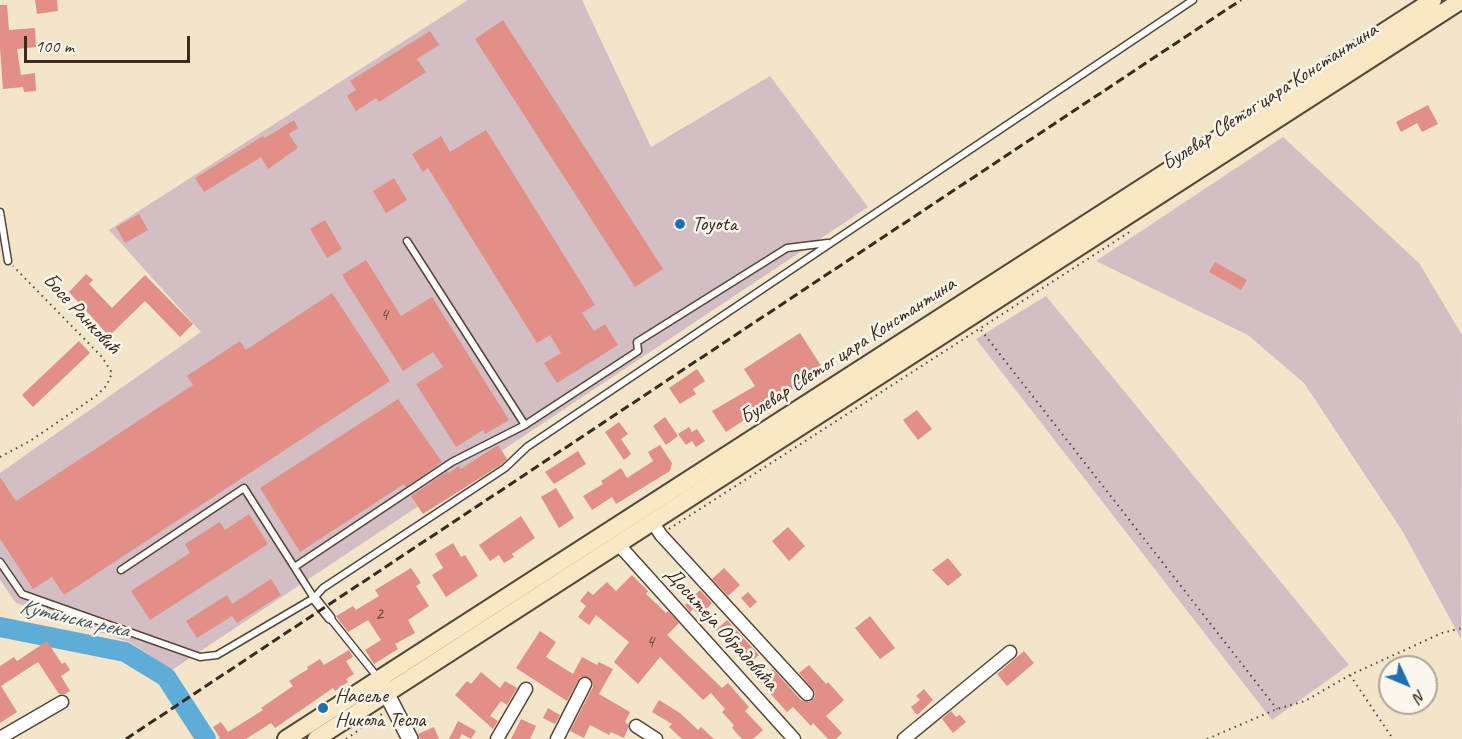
<!DOCTYPE html>
<meta charset="utf-8">
<style>
body{margin:0}
#map{position:relative;width:1462px;height:739px;overflow:hidden;background:#f2e5ca;font-family:Caveat,sans-serif}
canvas{display:block}
.north{position:absolute;left:1378px;top:655px;width:60px;height:60px;box-sizing:border-box;background:#fbf7ec;border:2px solid #aea59a;border-radius:50%;rotate:134deg;font-size:16px;font-weight:700;line-height:24px;text-align:center;color:#3b2a1e}
.north::after{content:'';display:block;margin:auto;width:21px;height:27px;background:#1f6fb2;clip-path:polygon(50% 0,100% 100%,50% 72%,0 100%)}
.scale{position:absolute;left:24px;top:36px;width:166px;height:27px;box-sizing:border-box;border:3px solid #3b2a1e;border-top:0;padding-left:8px;font-size:18px;line-height:21px;white-space:nowrap;color:#3b2a1e;-webkit-text-stroke:4px #fbf7ec;paint-order:stroke}
</style>
<div id="map">
<canvas width="1462" height="739"></canvas>
<div class="north">N</div>
<div class="scale">100 m</div>
</div>
<script>
const c = document.querySelector('canvas').getContext('2d');
c.lineJoin = 'round';
function fill(path, color) {
  c.fillStyle = color;
  c.fill(path, 'evenodd');
}
function strokePath(path, color, width, dash) {
  c.strokeStyle = color;
  c.lineWidth = width;
  c.lineCap = dash ? 'butt' : 'round';
  c.setLineDash(dash || []);
  c.stroke(path);
}
function label(font, color, halo, rows, align = 'center') {
  c.font = font + ' Caveat,sans-serif';
  c.lineWidth = 5;
  c.setLineDash([]);
  c.textBaseline = 'middle';
  c.strokeStyle = halo;
  c.fillStyle = color;
  for (const [text, x, y, turn = 0] of rows) {
    c.save();
    c.translate(x, y);
    c.rotate((+turn || 0) * Math.PI / 180);
    c.textAlign = isNaN(turn) ? turn : align;
    if (halo) c.strokeText(text, 0, 0);
    c.fillText(text, 0, 0);
    c.restore();
  }
}
const industrial = new Path2D(`
 M468 0H582L651 147 770 76 868 207 172 670 131 643 16 603 0 580V473L201 332 109 230Z
 M1283 137 1419 263 1462 335 1461 639 1403 532 1304 383 1248 335 1096 261Z
 M1046 296 1349 665 1272 720 976 339Z`);
const river = new Path2D(`
 M0 627 125 652 166 677 206 739`);
const building = new Path2D(`
 M35 0H57L58 11 37 14Z
 M0 5H7L9 30 35 28 36 47 17 49 21 75 35 73 36 91 24 92 23 87 3 89 0 48Z
 M503 20 663 269 635 287 475 39Z
 M430 31 439 45 417 59 426 72 379 102 376 98 356 111 347 96 356 90 350 81Z
 M1428 105 1438 124 1422 132 1417 123 1401 132 1396 122Z
 M294 120 298 128 289 134 298 148 268 169 261 157 204 192 195 178 263 136 265 138Z
 M486 130 595 305 582 313 594 331 605 324 618 345 557 383 544 363 561 353 550 335 537 343 428 168 423 172 412 154 441 136 450 152Z
 M394 178 407 200 386 213 373 191Z
 M139 214 148 230 125 243 116 227Z
 M325 220 342 249 327 258 310 229Z
 M366 260 401 316 432 297 509 420 485 434 483 430 456 447 416 384 443 367 433 352 403 371 342 275Z
 M1215 262 1247 280 1241 290 1209 272Z
 M86 274 93 280 89 284 112 308 145 275 193 324 180 337 145 301 109 336 69 292Z
 M332 293 390 381 64 595 52 577 33 589 0 539V477L16 501 193 385 187 376 240 341 246 350Z
 M800 333 823 369 726 432 712 411 755 386 744 369Z
 M79 341 90 353 33 407 22 395Z
 M697 369 705 381 693 389 696 394 680 404 669 388Z
 M398 399 442 462 406 487 404 484 300 552 260 488Z
 M917 410 932 429 918 440 903 420Z
 M665 417 678 436 666 445 653 426Z
 M619 422 628 434 621 439 631 454 624 460 605 432Z
 M689 427 692 432 697 429 705 441 696 447 692 441 686 445 678 434Z
 M498 445 507 459 502 464 423 514 411 496 448 471 449 473 459 466 461 469Z
 M660 445 672 463 670 471 616 504 612 497 592 510 583 496 603 484 601 481 621 468 627 478 653 461 648 452Z
 M578 451 586 464 554 484 545 472Z
 M556 488 574 518 559 528 541 497Z
 M249 514 268 544 150 620 131 591 190 553 185 544 220 522 225 530Z
 M521 516 535 538 512 554 514 557 504 563 499 555 490 561 479 545Z
 M788 527 805 546 789 561 772 541Z
 M453 543 461 557 465 555 478 576 446 597 432 575 443 568 435 554Z
 M948 558 962 575 948 586 932 570Z
 M411 568 421 583 416 586 429 606 408 620 415 633 395 644 398 649 374 664 365 650 381 640 368 620 348 632 336 616 353 606 356 610 379 596 375 590Z
 M724 568 740 585 728 596 712 579Z
 M632 575 648 591 646 594 666 613 668 611 679 623 667 635 722 688 728 683 749 707 745 711 763 730 753 739H742L732 728 734 725 722 712 725 709 711 693 703 700 660 657 638 684 614 662 629 642 596 615 589 625 578 617 586 606 580 601 588 591 593 595 607 582 616 591Z
 M271 579 281 595 237 623 232 616 197 638 186 621 227 595 232 604Z
 M700 590 712 603 700 616 693 609 690 612 685 605Z
 M748 592 757 602 750 608 741 598Z
 M870 616 895 648 880 659 855 628Z
 M727 620 759 655 746 666 737 655 738 654 716 630Z
 M540 631 556 642 546 657 573 674 582 657 597 665 599 662 613 669 599 694 630 712 625 722 628 724V728L624 738 611 732 609 735 590 725 584 738 570 731 593 687V683L589 677H580L567 701 516 668Z
 M47 641 62 664 65 662 70 670 61 676 70 691 65 694H59L38 662 1 686 17 712 0 723V666L14 657 17 661Z
 M349 650 353 657 346 661 354 674 346 679 348 682 335 691 333 688 275 728 271 723 246 739H218L220 738 213 727 221 722 228 732 263 710 261 708 293 686 289 681 308 669 307 667 320 659 324 665Z
 M1024 651 1034 663 1007 686 997 674Z
 M809 665 826 684 828 682 844 700 826 716 842 733 836 739H828L813 723 811 726 793 707 787 712 758 680 773 669 801 700 809 702 815 697V692L799 673Z
 M481 672 500 688 505 681 517 688 507 705 501 701 490 716 498 721 493 729 455 695 467 681 471 684Z
 M924 689 933 700 917 715 911 707 920 700 916 696Z
 M659 700 680 713 698 730 701 727 714 739H682L669 727 672 724 652 712Z
 M548 708 560 715 555 724 543 718Z
 M951 711 956 717 960 715 966 722 953 733 942 719Z
 M521 719 536 726 530 739H511Z
 M458 721 476 731 471 739 462 734 459 739H449Z
 M434 727 439 739H420L418 734Z`);
const path = new Path2D(`
 M981 330 1277 709
 M0 457 30 441 96 396 107 385 112 373 102 357 13 266
 M669 529 1131 231
 M1350 675 1393 739
 M346 739 382 714
 M1207 739 1277 709 1305 701 1350 675 1442 633 1462 628`);
const service = new Path2D(`
 M0 212 8 261
 M407 241 525 425
 M0 562 22 594 200 657 217 655 314 598 323 588 505 468 527 447 1193 0
 M296 566 452 462 525 425 638 351 637 342 787 248 828 243
 M121 570 244 488 314 598
 M330 618 379 679`);
const pedestrian = new Path2D(`
 M314 598 330 618`);
const minor = new Path2D(`
 M653 523 661 535 807 694
 M619 545 794 739
 M636 726 656 739
 M0 738 62 702
 M497 739 526 689
 M557 739 585 684
 M904 739 1010 652`);
const tertiary = new Path2D(`
 M381 683 410 739`);
const secondary = new Path2D(`
 M286 739 1433 0
 M316 739 1462 0`);
const rail = new Path2D(`
 M126 739 1241 0`);
const markers = [
 [680,224,6,"#1f6fb2"],
 [323,708,6,"#1f6fb2"]
];
const numberNames = [
 ["4",384,315],
 ["2",379,614],
 ["4",650,642]
];
const streetNames = [
 ["Булевар Светог цара Константина",1270,97,-33],
 ["Босе Ранковић",81,314,47],
 ["Булевар Светог цара Константина",848,351,-33],
 ["Доситеја Обрадовића",721,629,48]
];
const poiNames = [
 ["Toyota",692,224],
 ["Насеље",335,696],
 ["Никола Тесла",335,720]
];
const waterNames = [
 ["Кутинска река",74,619,13]
];
fill(industrial, '#d2bec3');
strokePath(river, '#5eadd8', 20);
fill(building, '#e28f88');
strokePath(service, '#564638', 9);
strokePath(pedestrian, '#564638', 12);
strokePath(minor, '#564638', 15);
strokePath(tertiary, '#564638', 18);
strokePath(secondary, '#564638', 20);
strokePath(path, '#564638', 2, [1.5, 4.5]);
strokePath(service, '#fff', 6);
strokePath(pedestrian, '#fff', 9);
strokePath(minor, '#fff', 12);
strokePath(tertiary, '#fff', 15);
strokePath(secondary, '#fae7c3', 16);
strokePath(rail, '#3b2a1e', 3, [9, 4.5]);
for (const [x, y, r, color] of markers) {
  const dot = new Path2D();
  dot.arc(x, y, r, 0, 2 * Math.PI);
  c.fillStyle = color;
  c.fill(dot);
  strokePath(dot, '#fbf7ec', 2);
}
label('18px', '#654338', null, numberNames);
label('21px', '#3b2a1e', '#fbf7ec', streetNames);
label('21px', '#3b2a1e', '#fbf7ec', poiNames, 'left');
label('italic 22px', '#47585f', '#fbf7ec', waterNames);
</script>
